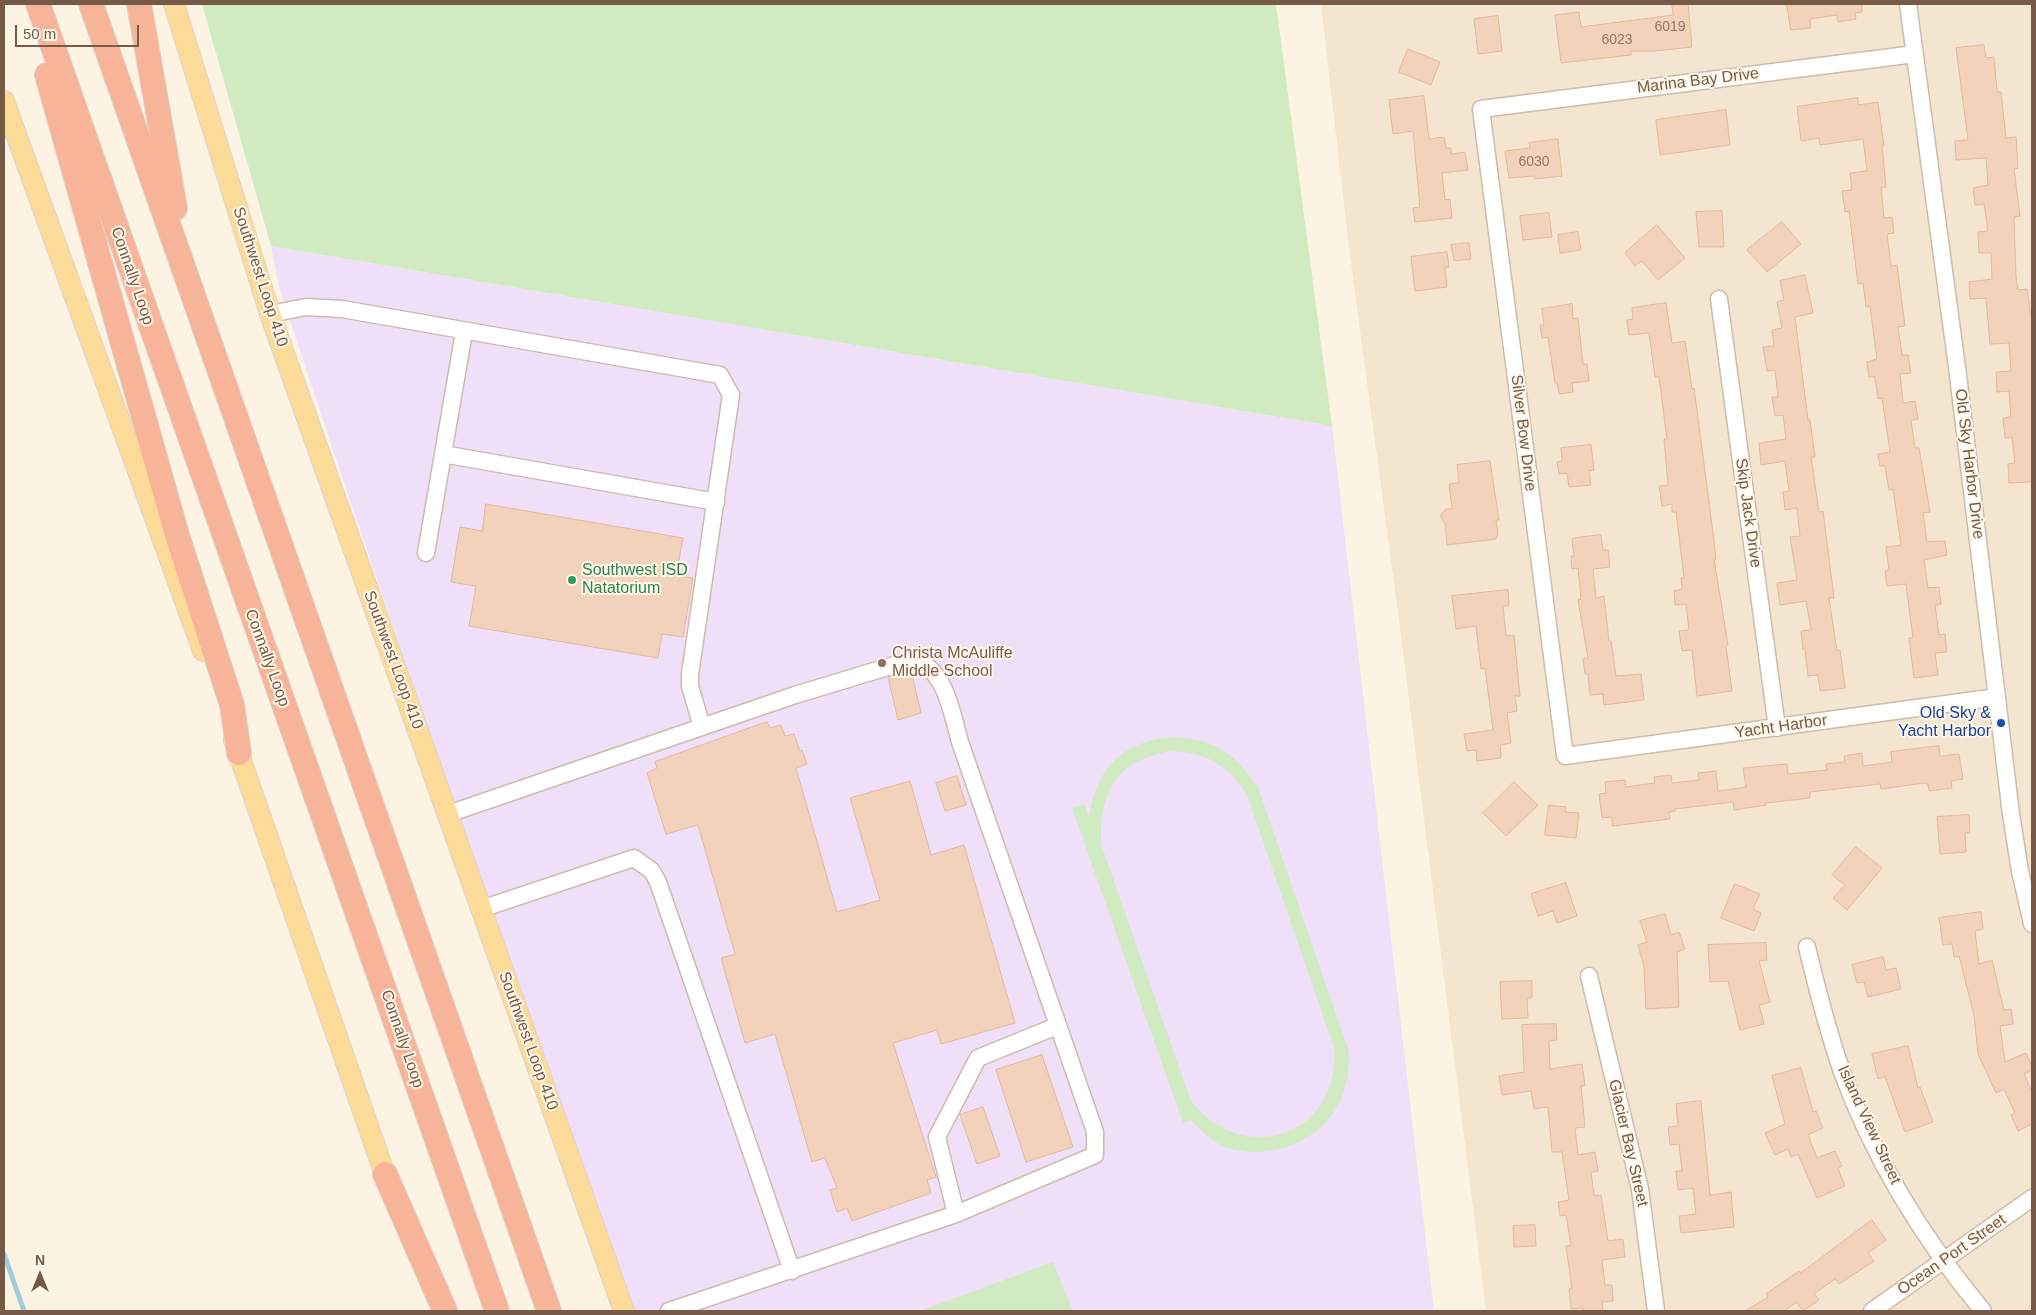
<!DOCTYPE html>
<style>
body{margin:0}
#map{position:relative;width:2036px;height:1315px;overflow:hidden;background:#fdf3e2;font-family:Helvetica,sans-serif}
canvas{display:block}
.frame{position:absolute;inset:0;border:5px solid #755a48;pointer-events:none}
.north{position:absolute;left:15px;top:1250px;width:50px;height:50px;-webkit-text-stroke:4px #fff7e9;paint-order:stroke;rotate:0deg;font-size:14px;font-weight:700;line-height:20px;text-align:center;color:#755a48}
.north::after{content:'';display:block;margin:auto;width:18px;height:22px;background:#755a48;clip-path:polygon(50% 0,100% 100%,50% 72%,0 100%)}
.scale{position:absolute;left:15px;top:25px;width:124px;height:22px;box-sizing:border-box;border:2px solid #755a48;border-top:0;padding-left:6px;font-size:15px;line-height:18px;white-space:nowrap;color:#755a48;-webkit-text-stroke:4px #fff7e9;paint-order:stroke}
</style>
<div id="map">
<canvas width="2036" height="1315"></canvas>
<div class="frame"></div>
<div class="north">N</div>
<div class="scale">50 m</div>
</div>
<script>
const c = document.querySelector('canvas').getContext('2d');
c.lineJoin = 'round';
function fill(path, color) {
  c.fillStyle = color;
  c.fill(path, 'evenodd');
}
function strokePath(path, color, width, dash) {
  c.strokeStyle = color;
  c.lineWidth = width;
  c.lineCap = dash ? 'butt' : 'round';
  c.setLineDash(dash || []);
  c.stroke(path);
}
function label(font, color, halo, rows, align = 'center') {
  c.font = font + ' Helvetica,sans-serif';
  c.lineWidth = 4;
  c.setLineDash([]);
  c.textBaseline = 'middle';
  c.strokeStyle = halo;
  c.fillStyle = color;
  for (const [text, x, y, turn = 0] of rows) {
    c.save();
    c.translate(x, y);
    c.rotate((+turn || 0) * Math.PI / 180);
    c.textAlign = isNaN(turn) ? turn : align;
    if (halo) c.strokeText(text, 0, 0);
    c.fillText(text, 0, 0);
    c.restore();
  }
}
const residential = new Path2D(`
 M1321 4H2032V1311H1486L1400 628 1349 248Z`);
const education = new Path2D(`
 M271 246 1332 426 1434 1311H631L480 882 331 444 279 287Z`);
const green = new Path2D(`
 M202 4H1276L1332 426 271 246Z
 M1174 737C1218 740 1236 754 1259 790L1349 1052C1349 1071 1347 1090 1337 1107 1316 1145 1263 1162 1223 1146 1210 1140 1201 1130 1191 1120L1183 1123 1072 808 1084 804 1089 817C1096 768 1123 740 1174 737ZM1171 751C1206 752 1228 765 1247 795L1334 1048C1341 1135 1244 1169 1191 1101L1101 844C1100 791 1115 761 1171 751Z
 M1053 1262 1073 1311H920Z`);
const stream = new Path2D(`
 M4 1254 24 1311`);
const building = new Path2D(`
 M1672 4H1688L1692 47 1655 51H1631V55L1561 63 1555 15 1579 12 1581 27 1673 15Z
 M1787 4H1862V12L1855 13 1856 19 1838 22 1837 15 1810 19 1811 28 1791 30Z
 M1498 16 1502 51 1478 54 1474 19Z
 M1984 45 1986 58 1994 57 1997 92H2001L2006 138 2016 137 2018 168 2014 169 2020 216 2014 217 2016 277 2018 290 2027 289 2032 324V482L2009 483 2008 464 2015 463 2012 437 2005 438 2003 418 2011 417 2009 391 1997 392 1996 372 2011 371 2009 343 1990 344 1986 298 1970 299 1969 282 1992 279 1991 253H1979L1978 232 1988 231 1984 204 1975 205 1973 188 1988 185 1986 158 1956 160 1955 141 1968 140 1956 48Z
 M1408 49 1440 62 1431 85 1399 72Z
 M1424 96 1429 139 1444 137 1446 148H1451V154L1465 152 1468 170 1442 173 1445 200 1450 199 1452 218 1415 222 1413 208 1420 207 1413 131 1393 134 1389 100Z
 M1858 98V105L1878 102 1884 146H1882L1886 187H1881L1884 218 1892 217 1894 233 1887 234 1891 266 1897 265 1905 326 1898 327 1902 355H1908L1911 373 1900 374 1903 403 1915 401 1918 419 1911 420 1915 448H1919L1930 512 1923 513 1927 542 1945 541 1947 555 1924 560 1928 588 1939 587 1941 604 1935 605 1939 635 1945 634 1947 652 1935 653 1938 675 1914 678 1909 638H1913L1906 584 1887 586 1885 571 1889 570 1886 547 1901 545 1893 489 1889 490 1885 466H1880L1878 454 1890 452 1882 398 1878 399 1875 377H1869L1867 362 1877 359 1870 306 1866 307 1863 283 1858 284 1849 211 1845 212 1842 191 1852 190 1850 173 1867 171 1863 139 1820 145 1819 138 1801 141 1797 107Z
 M1726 110 1730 145 1660 155 1656 120Z
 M1558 139 1562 176 1535 179 1534 176 1509 178 1505 151 1530 148 1529 143Z
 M1722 211 1724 247H1699L1696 212Z
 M1549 213 1552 237 1523 240 1520 216Z
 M1782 222 1801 244 1767 272 1747 250Z
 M1657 225 1685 258 1658 280 1642 261 1635 266 1625 253Z
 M1578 232 1581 250 1560 253 1558 235Z
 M1469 243 1471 259 1454 261 1451 245Z
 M1447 252 1449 267H1445L1447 287 1415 291 1411 257Z
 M1805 275 1813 313 1795 317 1808 420H1810L1815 457H1811L1819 512 1823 511 1834 598H1829L1837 651 1840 650 1845 688 1820 691 1818 675 1808 676 1805 649H1803L1801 631 1811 630 1806 601 1780 605 1777 583 1797 580 1790 537 1800 536 1797 508 1785 510 1783 492 1789 491 1785 461 1761 465 1759 443 1786 439 1783 415 1775 416 1772 397H1778L1775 370 1767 371 1763 347 1774 346 1772 330 1782 328 1777 302 1784 300 1780 281Z
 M1666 303 1672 343 1685 341 1692 389 1694 388 1712 525 1716 559H1714L1728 645 1726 646 1732 691 1697 696 1692 650 1682 651 1679 631 1689 630 1686 604 1675 605 1674 591 1682 589 1681 578 1684 577 1676 512H1672V504L1662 506 1659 486 1668 485 1664 439H1667L1659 377H1655L1649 333 1629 335 1627 320 1633 319 1632 308Z
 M1572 304 1573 319 1578 318 1583 364H1587L1589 381 1572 383 1573 392 1559 394 1557 383H1555L1548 337 1542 338 1540 325H1544L1542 309Z
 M1591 445 1594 470 1589 471 1591 485 1569 487 1567 473 1559 474 1557 462 1562 461 1561 448Z
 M1490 461 1499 520H1496L1498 534 1496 539 1447 545 1445 523 1440 516 1446 509H1452L1449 484 1459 483 1457 465Z
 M486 504 683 538 676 576 693 578 683 637 662 634 658 658 469 626 476 586 451 582 460 527 482 531Z
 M1601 535 1603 550H1608L1610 567 1593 569 1596 598 1604 596 1609 641H1611L1616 676 1641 674 1644 700 1604 705 1603 694 1590 695 1588 674H1585L1583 659 1588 658 1578 600 1581 599 1578 568 1572 569 1571 556H1574L1572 540 1574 538Z
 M1508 590 1509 606H1503L1506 636 1514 635 1520 696H1515L1517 711 1507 713 1511 743 1500 745 1501 758 1477 761 1476 750 1467 751 1464 734 1493 730 1485 668 1481 669 1476 626 1456 629 1452 596Z
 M911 670 921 713 898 720 888 677Z
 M767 722 770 728 781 725 785 736 794 734 800 751 802 750 807 764 796 768 837 912 880 900 850 798 910 781 931 855 964 845 1015 1023 941 1044 937 1030 893 1043 936 1177 927 1180 931 1193 852 1221 847 1208 837 1212 830 1190 837 1188 825 1158 812 1162 775 1034 745 1043 721 958 735 954 698 825 666 834 647 773 657 768 655 762Z
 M1939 746 1940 756 1959 754 1963 779 1951 781 1952 788 1929 791 1928 784 1924 783 1881 789 1880 784 1810 792V798L1766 803V805L1734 810 1733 802 1675 809V811L1669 812 1670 819 1612 826V817L1602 818 1599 794 1606 793 1605 782 1625 780 1626 787 1655 783 1654 777 1671 775 1672 783 1699 780 1698 773 1716 771 1718 791 1746 787 1743 768 1787 764 1788 774 1827 770 1826 764 1845 762 1844 756 1862 753 1863 766 1892 762 1891 752Z
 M957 776 966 805 945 811 936 783Z
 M1514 782 1538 805 1506 836 1483 813Z
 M1549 805 1566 807 1565 812 1579 813 1576 838 1545 835Z
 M1969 815 1970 833H1965L1966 852 1940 854 1937 817Z
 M1856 847 1882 868 1847 910 1833 898 1845 885 1832 875Z
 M1566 883 1577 916 1557 923 1553 911 1538 916 1531 894Z
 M1735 884 1760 894 1753 909 1761 913 1754 931 1721 918Z
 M1981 912 1983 929 1975 931 1979 964 1992 960 2004 1010 2011 1009 2013 1024 2000 1026 2005 1062 2026 1053 2032 1066V1070L2024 1074 2032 1092V1124L2018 1131 2011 1115 2015 1113 2004 1089 1996 1093 1978 1054 1974 1015 1959 956 1954 957 1952 944 1943 945 1939 918Z
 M1665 914 1671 935 1679 932 1685 949 1677 952 1679 1007 1646 1009 1644 967 1638 945 1647 942 1640 921Z
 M1766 943 1767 960 1759 961 1770 1002 1759 1005 1764 1024 1740 1030 1728 981 1710 982 1708 945Z
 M1883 957 1886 970 1896 968 1901 989 1868 997 1864 982 1857 983 1852 965Z
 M1532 981V998H1527L1528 1018 1502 1019 1500 982Z
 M1556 1024 1557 1040 1549 1041 1550 1069 1582 1064 1585 1086H1581L1585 1127 1575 1128 1578 1155 1595 1152 1598 1171 1591 1172 1594 1196 1601 1195 1608 1241 1623 1239 1625 1257 1602 1260 1605 1285H1612L1613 1301 1602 1302 1603 1311H1583V1308L1571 1309 1569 1289 1572 1288 1566 1246 1571 1245 1566 1215 1560 1216 1558 1202 1569 1200 1562 1152H1552L1548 1107 1534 1109 1531 1091 1502 1095 1499 1076 1524 1072 1522 1025Z
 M1908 1046 1918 1088 1920 1087 1933 1122 1905 1132 1885 1077 1878 1079 1872 1054Z
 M1042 1055 1073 1147 1026 1162 996 1070Z
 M1801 1068 1813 1112 1816 1111 1823 1128 1808 1135 1817 1158 1835 1151 1842 1166 1838 1168 1845 1186 1817 1198 1798 1154 1791 1157 1788 1149 1775 1155 1765 1133 1785 1124 1772 1076Z
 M1701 1101 1710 1195 1731 1192 1734 1227 1681 1233 1679 1216 1696 1214 1693 1188 1678 1190 1676 1171H1682L1679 1144 1670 1145 1668 1127 1678 1126 1676 1104Z
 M983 1107 1000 1156 977 1164 960 1115Z
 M1872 1220 1886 1240 1868 1253 1874 1261 1839 1284 1835 1279 1814 1294 1819 1300 1803 1311 1797 1302 1784 1311H1745L1768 1297 1766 1294 1799 1271 1800 1273Z
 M1535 1225 1536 1246 1514 1247 1513 1226Z`);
const minor = new Path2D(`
 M1908 4 1957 367 2011 814 2020 871 2032 924
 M1915 54 1481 109 1565 756 1997 697
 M1719 299 1777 728
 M270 314 306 307 342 309 720 375 731 395 690 674V686L702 727
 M443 454 716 502
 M426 553 464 332
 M448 814 795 695 914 659C946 670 952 714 960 742L1095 1132V1155L956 1214 669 1311
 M481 909 634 858 652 871 658 882 792 1271
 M1807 947C1817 989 1828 1031 1842 1072 1874 1159 1924 1240 1983 1311
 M1589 976 1640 1189 1656 1311
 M956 1214 937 1137 978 1058 1057 1026
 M1872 1311 2032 1198`);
const major = new Path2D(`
 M174 4 270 314 624 1311
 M4 101 203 651
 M234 740 390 1189`);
const highway = new Path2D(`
 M38 4 497 1311
 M91 4 549 1311
 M139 4 175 208
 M47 75 177 535 232 705 239 753
 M385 1174 445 1311`);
const markers = [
 [572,580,5,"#2e9e5b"],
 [882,663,5,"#8d6e63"],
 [2001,723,5,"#1a4fb4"]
];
const numberNames = [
 ["6019",1670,27],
 ["6023",1617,40],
 ["6030",1534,162]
];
const streetNames = [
 ["Marina Bay Drive",1698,81,-7],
 ["Connally Loop",132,276,71],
 ["Southwest Loop 410",260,277,72],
 ["Silver Bow Drive",1523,433,83],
 ["Old Sky Harbor Drive",1969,464,83],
 ["Skip Jack Drive",1748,513,82],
 ["Connally Loop",267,658,70],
 ["Southwest Loop 410",393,660,70],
 ["Yacht Harbor",1781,727,-8],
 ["Connally Loop",402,1039,71],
 ["Southwest Loop 410",528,1041,70],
 ["Island View Street",1869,1125,65],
 ["Glacier Bay Street",1628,1143,77],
 ["Ocean Port Street",1952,1255,-35]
];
const leisureNames = [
 ["Southwest ISD",582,571],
 ["Natatorium",582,589]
];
const educationNames = [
 ["Christa McAuliffe",892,654],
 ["Middle School",892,672]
];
const transitNames = [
 ["Old Sky &",1991,714],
 ["Yacht Harbor",1991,732]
];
fill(residential, '#f4e5d1');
fill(education, '#f0dff9');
fill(green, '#d0eac1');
strokePath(stream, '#9dcdd8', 5);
fill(building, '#f2d2ba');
strokePath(building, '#e5b99a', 1);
strokePath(minor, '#cebba9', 19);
strokePath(major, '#dbd4cf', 22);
strokePath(highway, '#dbd4cf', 26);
strokePath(minor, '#fff', 16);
strokePath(major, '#fcdb99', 20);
strokePath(highway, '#f8b498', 24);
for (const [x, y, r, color] of markers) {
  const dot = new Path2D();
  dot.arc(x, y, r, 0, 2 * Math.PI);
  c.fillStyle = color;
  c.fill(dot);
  strokePath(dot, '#fff7e9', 2);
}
label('14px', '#947864', null, numberNames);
label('16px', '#755a48', '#fff7e9', streetNames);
label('16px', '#27864d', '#fff7e9', leisureNames, 'left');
label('16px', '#785e54', '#fff7e9', educationNames, 'left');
label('16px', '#164399', '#fff7e9', transitNames, 'right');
</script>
